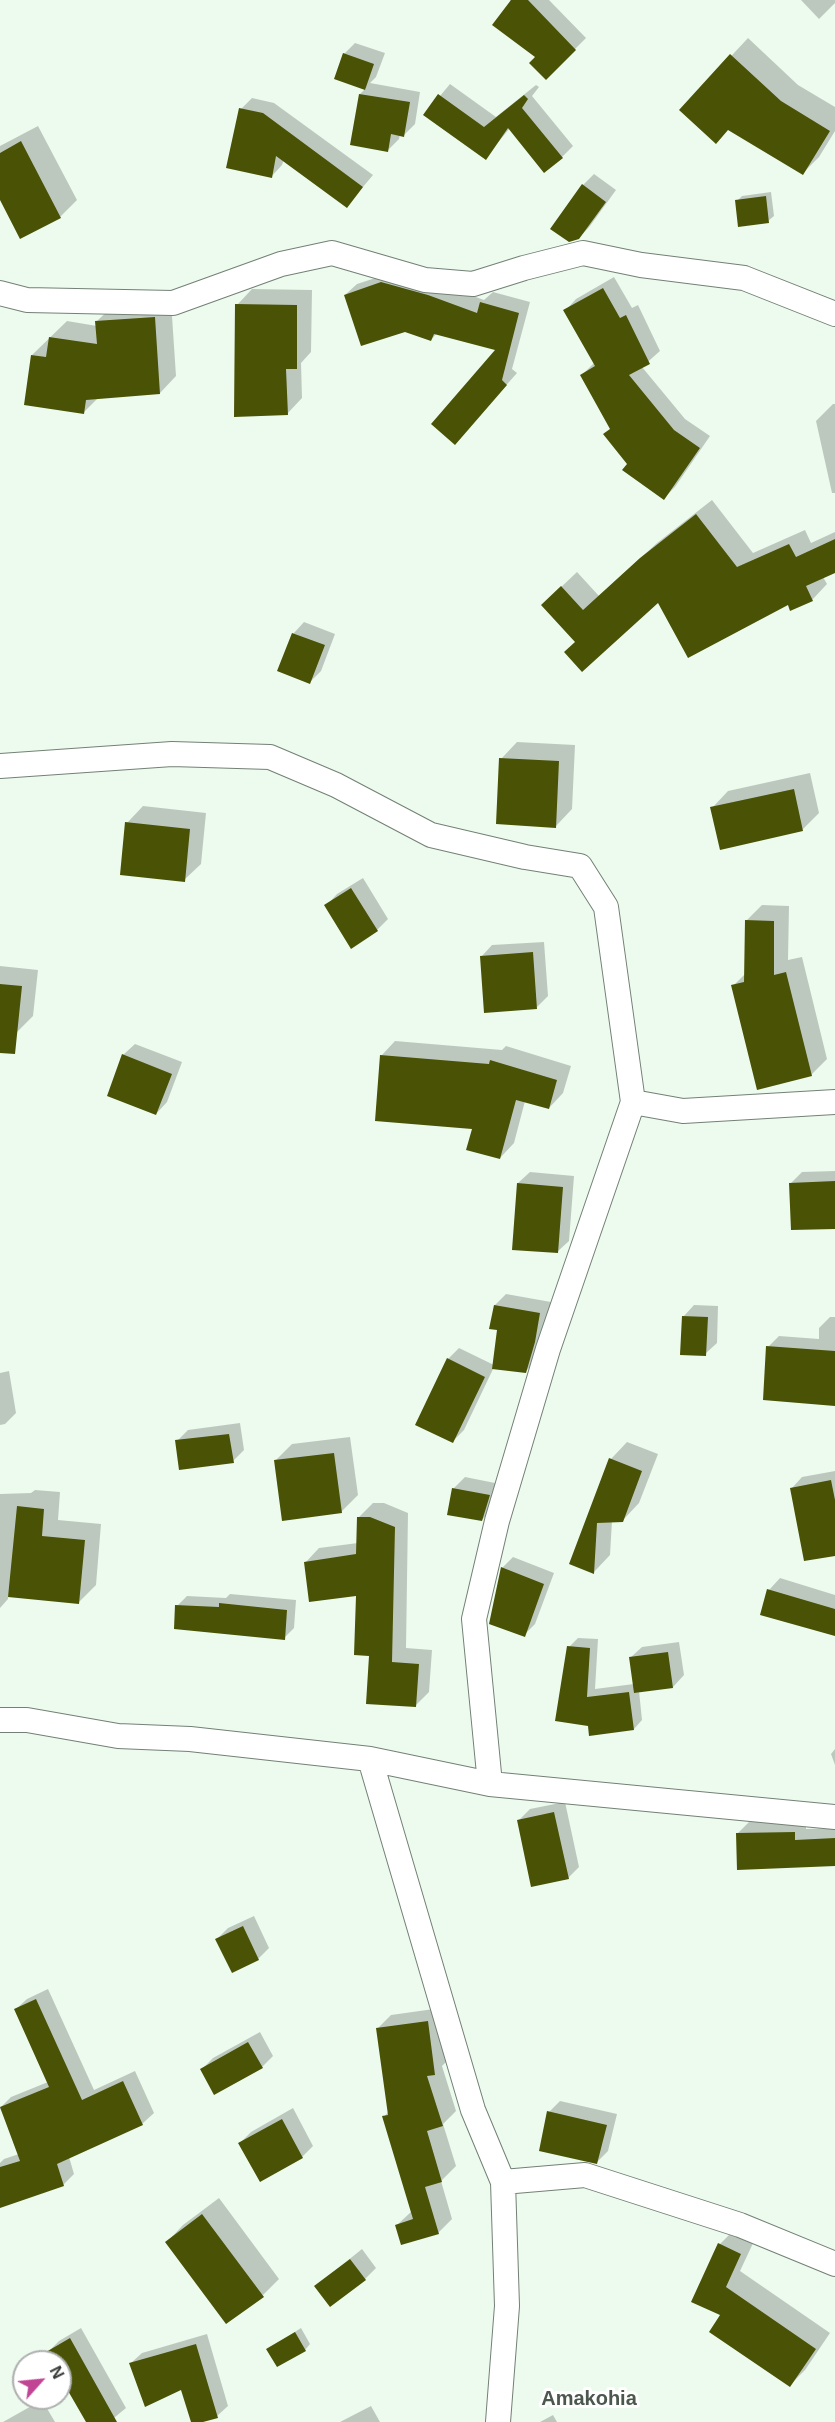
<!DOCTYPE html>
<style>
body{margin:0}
#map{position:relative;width:835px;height:2422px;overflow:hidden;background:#ecfbee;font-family:Arial,sans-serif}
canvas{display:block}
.north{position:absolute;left:12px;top:2350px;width:60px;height:60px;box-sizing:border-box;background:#fff;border:2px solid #aeb0af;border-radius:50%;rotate:63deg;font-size:16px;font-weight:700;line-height:24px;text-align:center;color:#353a36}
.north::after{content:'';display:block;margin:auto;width:21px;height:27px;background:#c24595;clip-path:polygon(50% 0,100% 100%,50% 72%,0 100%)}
</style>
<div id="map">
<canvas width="835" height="2422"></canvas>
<div class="north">N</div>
</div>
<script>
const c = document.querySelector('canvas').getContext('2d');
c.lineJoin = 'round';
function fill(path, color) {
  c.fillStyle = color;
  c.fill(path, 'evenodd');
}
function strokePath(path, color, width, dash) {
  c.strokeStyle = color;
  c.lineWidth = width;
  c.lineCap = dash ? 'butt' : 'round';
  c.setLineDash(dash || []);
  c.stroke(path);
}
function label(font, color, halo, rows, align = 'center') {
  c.font = font + ' Arial,sans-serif';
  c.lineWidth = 6;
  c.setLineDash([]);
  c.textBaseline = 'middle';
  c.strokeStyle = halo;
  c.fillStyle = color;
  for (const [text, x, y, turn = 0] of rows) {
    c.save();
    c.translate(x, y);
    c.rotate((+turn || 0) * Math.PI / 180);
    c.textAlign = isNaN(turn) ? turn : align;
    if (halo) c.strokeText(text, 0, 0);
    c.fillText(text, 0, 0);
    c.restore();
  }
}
const shadow = new Path2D(`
 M510 0H549L586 38 546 78Z
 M801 0H835V3L819 19Z
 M748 38 798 85 835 107V131L819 157 803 173 729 129 681 110Z
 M355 43 385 53 376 77 370 83 420 92 415 124 404 135 400 134 399 139 388 150 360 94 366 88 336 78 344 54Z
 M450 84 496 117 536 85 539 87 532 96 573 146 562 157 510 128 485 158 425 114Z
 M252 98 274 103 373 175 347 206 284 159 282 165 271 177 241 109Z
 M38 126 77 200 60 217 21 237 0 196V146Z
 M594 174 616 190 590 226 579 238 583 185Z
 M771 192 774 216 768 221 737 201 742 196Z
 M394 272 440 284 484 300 493 292 530 302 512 369 517 373 455 443 498 349 437 333 431 340 345 295 357 284Z
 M614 277 632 308 638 305 660 351 642 367 685 419 710 436 675 487 664 498 629 464 582 375 594 363 565 311 576 299Z
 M252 289 312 290 311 352 301 363 302 398 287 414 237 305Z
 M171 301 176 376 160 393 99 397 84 412 32 355 67 321 97 326V321L114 305Z
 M833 404H835V493H832L816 421Z
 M712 500 753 553 805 530 811 543 835 532V571L823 577 827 584 812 600 788 603 659 601 576 641 558 590 577 572 599 596 657 543Z
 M304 622 335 634 321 671 310 682 293 634Z
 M517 742 575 745 572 809 556 826 501 759Z
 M810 773 819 813 802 830 712 808 728 791Z
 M143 806 206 813 201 864 184 880 127 823Z
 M363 878 388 919 377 930 326 906 337 894Z
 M762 905 789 906 788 960 802 957 827 1059 811 1075 733 986 746 973V921Z
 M544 942 548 996 537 1007 481 957 492 945Z
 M0 966 38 970 33 1016 16 1033 0 1031Z
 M395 1041 502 1050 506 1046 571 1066 563 1093 549 1108 525 1101 514 1143 500 1158 474 1127 381 1056Z
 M135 1044 182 1062 167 1102 156 1114 123 1055Z
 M835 1171V1227L791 1183 802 1172Z
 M530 1172 574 1176 569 1241 557 1252 518 1183Z
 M506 1294 551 1302 546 1330 537 1360 526 1371 494 1367 464 1430 453 1441 448 1359 459 1348 494 1365 498 1329 495 1305Z
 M694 1305 718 1306 717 1343 705 1354 683 1317Z
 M830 1317H835V1402L768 1347 779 1336 819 1339V1328Z
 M9 1371 16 1413 5 1424 0 1425V1373Z
 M240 1423 244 1450 233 1461 177 1441 188 1430Z
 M350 1437 358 1495 341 1512 275 1461 292 1444Z
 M627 1442 658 1454 639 1503 623 1520 612 1521 610 1555 594 1572 571 1563 611 1459Z
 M835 1471V1554L792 1488 802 1477Z
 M465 1477 500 1484 493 1508 482 1520 453 1489Z
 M35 1490 60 1492 58 1520 101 1524 96 1585 79 1602 8 1595V1599L0 1608V1494L31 1493Z
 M373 1503H384L408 1513 406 1648 432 1650 429 1692 415 1706 371 1654 357 1594 305 1563 319 1548 358 1543 359 1517Z
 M513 1557 554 1573 535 1624 524 1635 502 1568Z
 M780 1578 835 1595V1635L769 1590Z
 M230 1594 296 1600 294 1628 284 1638 177 1606 187 1596 226 1598Z
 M578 1638 598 1639 595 1689 634 1684 630 1658 642 1647 679 1642 684 1675 673 1687 639 1691 642 1720 634 1729 589 1725 569 1647Z
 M835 1749V1765L831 1754Z
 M565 1802 579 1867 568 1878 518 1821 530 1809Z
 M806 1821V1829L835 1828V1864L738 1833 749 1822Z
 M254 1916 269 1948 258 1959 217 1939 228 1928Z
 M48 1989 94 2090 135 2071 154 2113 142 2124 69 2157 74 2174 63 2185 0 2191V2163L4 2159 19 2154 0 2108 11 2097 48 2082 15 2010 27 1999Z
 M441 2008 449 2059 442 2066 456 2111 443 2124 456 2166 441 2181 452 2219 438 2233 397 2225 412 2211 384 2117 389 2111 377 2029 391 2015Z
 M260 2032 273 2056 262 2067 202 2069 213 2058Z
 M560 2101 617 2114 608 2151 597 2162 549 2112Z
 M293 2108 313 2146 302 2157 240 2143 251 2132Z
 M219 2198 279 2279 263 2295 167 2242 183 2225Z
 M735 2229 755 2239 740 2271 830 2333 805 2370 790 2385 722 2315 693 2301 720 2244Z
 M362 2249 376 2268 365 2279 316 2286Z
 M81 2328 126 2408 109 2422H87L60 2374V2362H53L48 2352 59 2341Z
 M301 2328 310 2344 305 2350 268 2349Z
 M207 2334 228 2406 217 2416 192 2422 182 2388 131 2363 142 2353Z
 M42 2400 55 2422H3Z
 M371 2406 380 2422H340Z
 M553 2415 557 2422H540Z`);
const building = new Path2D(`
 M511 0H528L576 50 546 80 529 63 535 57 492 25Z
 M343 53 374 64 365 90 334 79Z
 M730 54 781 101 830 131 803 175 728 130 716 144 679 110Z
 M359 94 410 102 404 137 391 134 388 152 350 145Z
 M438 94 484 127 524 95 528 99 522 108 563 158 544 173 508 128 486 160 423 115Z
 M239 108 263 113 363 187 347 208 276 156 272 178 226 168Z
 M21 141 61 218 20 239 0 200V153Z
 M582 184 606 202 579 239 569 242 550 229Z
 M766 196 769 223 738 227 735 200Z
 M381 282 428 295 477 313 480 302 519 313 502 380 507 385 455 445 431 424 495 350 434 334 431 341 405 332 361 346 344 295Z
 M603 288 620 318 626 315 650 364 629 375 674 430 700 448 664 500 622 470 627 464 603 434 610 429 580 375 595 366 563 310Z
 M235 304 297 305V369H286L288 415 234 417Z
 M155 317 160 394 86 400 84 414 24 405 31 355 46 357 49 337 97 344 95 321Z
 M696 514 737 567 789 544 796 557 835 539V573L806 586 813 601 790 611 788 605 688 658 658 603 582 672 564 652 575 642 541 605 561 586 583 610 640 558Z
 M292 633 325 645 310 684 277 671Z
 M499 758 559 761 556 828 496 824Z
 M794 789 803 831 720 850 710 807Z
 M125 822 190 829 185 882 120 875Z
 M351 888 378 931 351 949 324 905Z
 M745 920 774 921V975L786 972 812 1076 757 1090 731 985 744 982Z
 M533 952 537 1009 484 1013 480 956Z
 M0 984 22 986 15 1054 0 1053Z
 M122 1054 172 1074 156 1115 107 1096Z
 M380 1055 489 1064 490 1060 557 1080 549 1109 516 1100 500 1159 466 1150 472 1129 375 1121Z
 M835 1181V1229L791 1230 789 1183Z
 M517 1183 563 1187 558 1253 512 1250Z
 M494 1305 540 1313 535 1342 526 1373 492 1369 497 1330 489 1329Z
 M682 1316 708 1317 706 1356 680 1355Z
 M766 1346 835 1351V1406L763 1400Z
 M447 1358 485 1377 453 1443 415 1425Z
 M229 1434 234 1463 179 1470 175 1440Z
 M334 1453 342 1513 282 1521 274 1460Z
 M609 1458 642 1471 623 1522 597 1523 594 1574 569 1564Z
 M831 1480 835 1500V1556L804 1561 790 1488Z
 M452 1488 490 1495 482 1521 447 1515Z
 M17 1506 44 1509 42 1536 85 1540 79 1604 8 1597Z
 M357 1517H370L395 1527 392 1662 419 1664 416 1707 366 1704 369 1656 354 1655 356 1596 309 1602 304 1562 356 1554Z
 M501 1567 544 1584 525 1637 489 1624Z
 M767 1589 835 1609V1636L760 1615Z
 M219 1603 287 1610 285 1640 174 1629 175 1605 219 1607Z
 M567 1646 590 1648 587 1697 629 1692 634 1730 589 1736 588 1726 555 1721Z
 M668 1652 673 1688 634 1693 629 1657Z
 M554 1812 569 1879 531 1887 517 1820Z
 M795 1832V1840L835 1838V1866L737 1870 736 1833Z
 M243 1926 259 1960 232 1973 215 1939Z
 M36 1999 82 2100 123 2081 143 2125 57 2164 64 2186 0 2208V2167L20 2161 0 2107 49 2087 14 2009Z
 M428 2021 435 2075 427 2076 443 2126 427 2131 442 2182 425 2187 439 2234 401 2245 395 2225 413 2219 382 2116 388 2115 376 2028Z
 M248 2042 263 2068 214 2095 200 2069Z
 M547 2111 607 2125 597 2164 539 2151Z
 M282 2119 303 2158 260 2182 238 2143Z
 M202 2214 264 2297 226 2324 165 2242Z
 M718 2243 741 2254 726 2287 816 2349 790 2387 709 2332 720 2315 691 2302Z
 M350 2259 366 2280 330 2307 314 2286Z
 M295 2332 306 2351 277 2367 266 2349Z
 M70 2338 117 2422H86L60 2377V2362H52L46 2352Z
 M196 2344 218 2418 203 2422H191L181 2390 145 2407 129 2363Z`);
const minor = new Path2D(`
 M0 293 27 300 173 303 281 264 332 253 425 280 473 284 524 268 583 253 641 265 744 278 835 314
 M0 766 172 754 270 757 336 785 431 835 525 857 580 866 606 907 633 1102 548 1349 497 1521 474 1619 490 1784
 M633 1102 683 1111 835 1102
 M0 1720H27L118 1736 190 1739 370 1759 490 1784 835 1817
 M370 1759 473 2110 503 2182 507 2306 498 2422
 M503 2182 585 2175 740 2225 835 2264`);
const quarterNames = [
 ["Amakohia",589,2399]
];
fill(shadow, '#0003');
fill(building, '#495205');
strokePath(minor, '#738075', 26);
strokePath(minor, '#fff', 24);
label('bold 20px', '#4b584d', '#fff', quarterNames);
</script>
